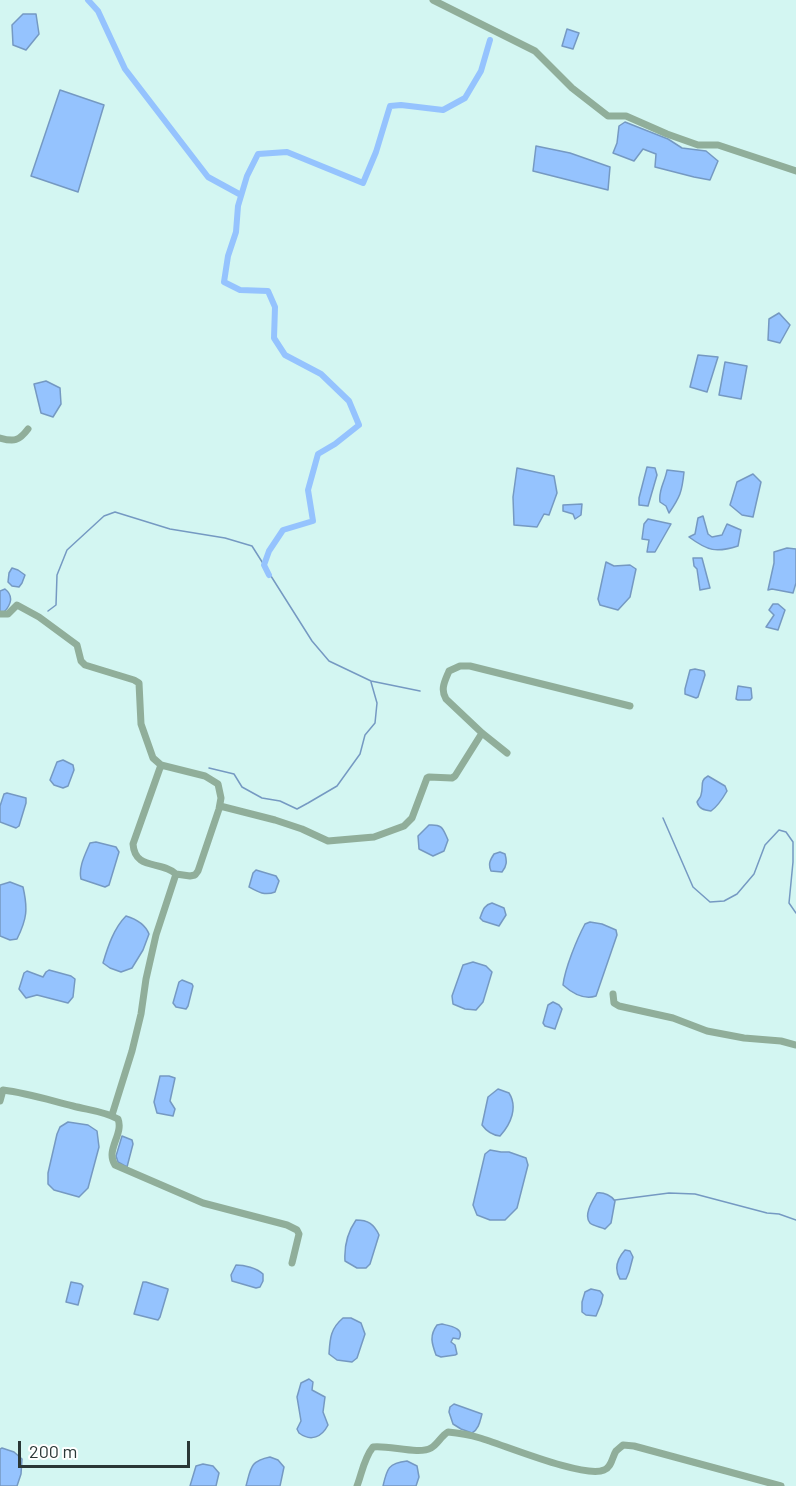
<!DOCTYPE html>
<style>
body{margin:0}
#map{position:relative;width:796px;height:1486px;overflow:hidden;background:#d3f6f2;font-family:Barlow,sans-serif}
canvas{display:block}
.scale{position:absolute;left:18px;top:1441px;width:172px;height:27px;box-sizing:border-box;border:3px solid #2a3736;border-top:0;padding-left:8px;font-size:18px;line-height:21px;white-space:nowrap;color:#2a3736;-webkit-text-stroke:4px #fff;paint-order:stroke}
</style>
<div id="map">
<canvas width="796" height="1486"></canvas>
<div class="scale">200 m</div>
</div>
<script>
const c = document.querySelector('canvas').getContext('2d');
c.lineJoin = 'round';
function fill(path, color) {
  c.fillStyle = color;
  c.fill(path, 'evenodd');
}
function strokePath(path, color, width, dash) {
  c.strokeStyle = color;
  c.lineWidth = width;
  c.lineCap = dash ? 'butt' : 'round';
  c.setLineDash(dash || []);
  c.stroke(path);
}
const water = new Path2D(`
 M23 14H36L39 34 26 50 13 45 12 25Z
 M567 29 579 33 573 49 562 46Z
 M60 90 104 105 78 192 31 176Z
 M625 122 668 139 682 148 706 151 718 161 710 180 694 177 655 167 656 154 643 149 634 161 613 153 617 143 619 126Z
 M536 146 570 153 610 167 608 190 533 171Z
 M779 313 790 325 780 343 768 340 769 319Z
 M698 355 718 357 707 392 690 387Z
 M725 362 747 366 741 399 719 395Z
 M46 381 60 388 61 404 53 417 41 413 34 384Z
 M647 467 655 468 657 475 648 506 639 505V498Z
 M517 468 554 476 557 493 549 515 544 514 537 527 514 525 513 497Z
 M667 470 684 472C682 492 680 497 669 513L666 506 660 502C658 490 665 482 667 470Z
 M753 474 761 482 753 517 742 515 730 505 737 482Z
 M582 504 581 515 575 519 573 514 563 511V505Z
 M703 516 708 534 712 537 722 535 727 524 741 530 738 546C716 553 708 551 689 537L695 534 698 518Z
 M648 519 671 524 655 552H647L649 540 642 539 644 524Z
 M787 548 796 549V583L793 593 772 589 768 590 774 563V552Z
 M693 558H702L710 588 700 590 697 569 694 566Z
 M606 562 614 566 630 565 636 569 630 597 618 610 600 605 598 599Z
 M12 568 18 570 25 575 22 583 19 587 12 586 8 582 9 573Z
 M5 589C14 596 11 605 4 612H0V591Z
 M773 604H778L785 610 778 630 766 627 774 615 769 610Z
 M695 669 704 671 705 675 698 697 696 698 685 694V689L690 670Z
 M738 686 751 688 752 698 750 700H738L736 699 737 692Z
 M63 760 73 765 74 770 68 786 63 788 54 785 50 780 57 762Z
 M708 776 725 786 727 791C723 798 718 806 711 811 704 810 699 809 697 802 698 800 701 797 701 795 704 786 699 781 708 776Z
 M7 793 26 798V803L19 826 16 828 0 822V806L4 794Z
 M429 825C443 824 443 829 448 840L444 851 433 856 419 849 418 836Z
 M96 842 116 847 119 852 109 885 105 887 81 879C78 867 86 853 90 843Z
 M500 852 505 854C507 861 507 866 502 872L491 871C488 864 490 860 494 854Z
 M256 870 276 876 279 881 275 892C265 896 258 892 249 887L253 873Z
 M10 882 23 887C28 909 27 919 17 939L10 940 0 936V885Z
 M492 903 504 908 506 915 499 926 483 921 480 918C483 910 484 905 492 903Z
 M126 916C136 919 145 924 149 934L143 950 132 968 121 972 110 968 103 963C108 946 114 928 126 916Z
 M590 922 602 924 616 930 617 935 596 996C584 1000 572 993 563 985 565 968 577 939 585 924Z
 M473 962 486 966 492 972 483 1002 476 1010 465 1009 453 1004 452 996 463 965Z
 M49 970 71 976 75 979 73 997 68 1003 37 995 26 998 19 989 24 973 27 971 43 977 46 972Z
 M182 980 192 984 193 986 188 1006 186 1009 176 1007 173 1003 179 982Z
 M553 1002 559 1005 562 1009 555 1029 545 1026 543 1023 548 1005Z
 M160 1076H169L175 1078 170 1101 175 1109 173 1116 157 1113 154 1102Z
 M498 1089 509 1093C518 1107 511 1124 500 1136 492 1135 487 1132 482 1125L488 1097Z
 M68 1122 88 1125 97 1131 99 1147 88 1188 79 1197 54 1190 48 1184V1173L57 1134 60 1127Z
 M122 1136 132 1140 133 1144 127 1167 118 1162 116 1156Z
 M490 1150 501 1152H509L526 1158 528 1165 517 1208 505 1220H490L477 1215 473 1205 485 1154Z
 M597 1193C604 1192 612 1196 615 1201L611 1223 605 1229C601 1227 593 1226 590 1223 583 1215 593 1200 597 1193Z
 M356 1220C368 1220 374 1224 379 1235L370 1264 366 1268H357L345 1261C344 1245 347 1233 356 1220Z
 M625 1250 630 1251 633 1257 629 1272 626 1279H620C614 1269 617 1259 625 1250Z
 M236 1265C244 1265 257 1268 263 1274V1281L260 1287 256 1288 232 1281 231 1275Z
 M71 1282 81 1284 83 1286 78 1305 66 1302Z
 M143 1282H146L168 1289V1290L160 1317 158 1320 134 1314Z
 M591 1289 600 1291 603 1295 601 1304 596 1316 586 1315 582 1312V1302L585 1292Z
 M343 1318H351L361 1323 365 1334 357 1358 352 1362 337 1360 329 1354C330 1339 330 1329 343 1318Z
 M442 1324C450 1326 465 1328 459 1339L453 1338 451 1342 455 1345 457 1354 455 1355 441 1357 436 1355C432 1344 429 1336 437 1325Z
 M309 1379 313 1382 312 1390 325 1397 323 1412 328 1425C322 1437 311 1442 299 1433L297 1429 301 1421 297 1397 301 1383Z
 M454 1404 482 1414C480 1421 479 1429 472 1433L461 1429 453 1424 449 1412 450 1407Z
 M2 1448 14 1452 22 1459 21 1474 17 1486H0V1449Z
 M270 1457 278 1460 284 1467 280 1486H246C251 1468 250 1461 270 1457Z
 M407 1461 417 1466 419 1477 416 1486H383C387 1469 388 1463 407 1461Z
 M203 1464 213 1466 219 1473 216 1486H190L196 1466Z`);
const stream = new Path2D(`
 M48 611 56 605 57 575 67 550 104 516 115 512 170 529 225 538 252 546 312 641 329 661 371 681 420 691
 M209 768 234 774 242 787 262 798 280 801 297 809 308 803 337 786 360 754 365 735 375 723 377 703 371 682
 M663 818 693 887 710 902 724 901 737 894 754 874 765 845 779 830 786 832 793 842V862L789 903 796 913
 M615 1200 669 1193 695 1194 767 1213 779 1214 796 1220`);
const canal = new Path2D(`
 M88 0 98 11 125 69 208 177 241 195
 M269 575 264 565 269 551 283 530 313 521 308 490 318 454 335 444 359 425 349 401 321 374 285 355 274 338 275 307 268 291 240 290 224 282 228 256 236 232 238 206 247 176 258 154 287 152 363 183 376 152 390 106 401 105 443 110 465 98 481 71 490 40`);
const minor = new Path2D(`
 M433 0 535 51 572 88 608 116H626L667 134 698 145H718L796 171
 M0 438C14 442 19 441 28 429
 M0 614H8L17 605 39 617 77 645 81 661 85 665 134 680 139 683 141 724 153 758 161 765 205 776 218 784 221 798 219 809 198 871 195 875 190 876 176 874
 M507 753 482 733 446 699C440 689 445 681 449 671L460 666H470L630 706
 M220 806 275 820 302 829 328 841 374 837 404 826 412 818 427 778 429 777 452 778 455 776 482 733
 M613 994 614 1003 619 1006 673 1018 707 1031 744 1038 781 1041 796 1045
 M0 1101 3 1090C27 1093 49 1100 73 1106 88 1110 104 1111 118 1119 124 1134 105 1150 115 1165L203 1203 287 1225 297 1230 299 1234 292 1263
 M112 1115 132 1051 141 1014 146 979 156 935 176 874C161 860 135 871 133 844L161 765
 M357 1486C362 1473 364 1458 373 1447 389 1445 419 1455 431 1448 438 1444 441 1436 448 1432 459 1433 470 1435 480 1438 504 1445 585 1479 604 1470 612 1467 612 1457 616 1451 618 1449 621 1447 623 1445L634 1446 781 1486`);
fill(water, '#95c3fe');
strokePath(water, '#7599c2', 1.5);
strokePath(stream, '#7599c2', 1.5);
strokePath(canal, '#95c3fe', 6);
strokePath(minor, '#90ae9a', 7);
</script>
